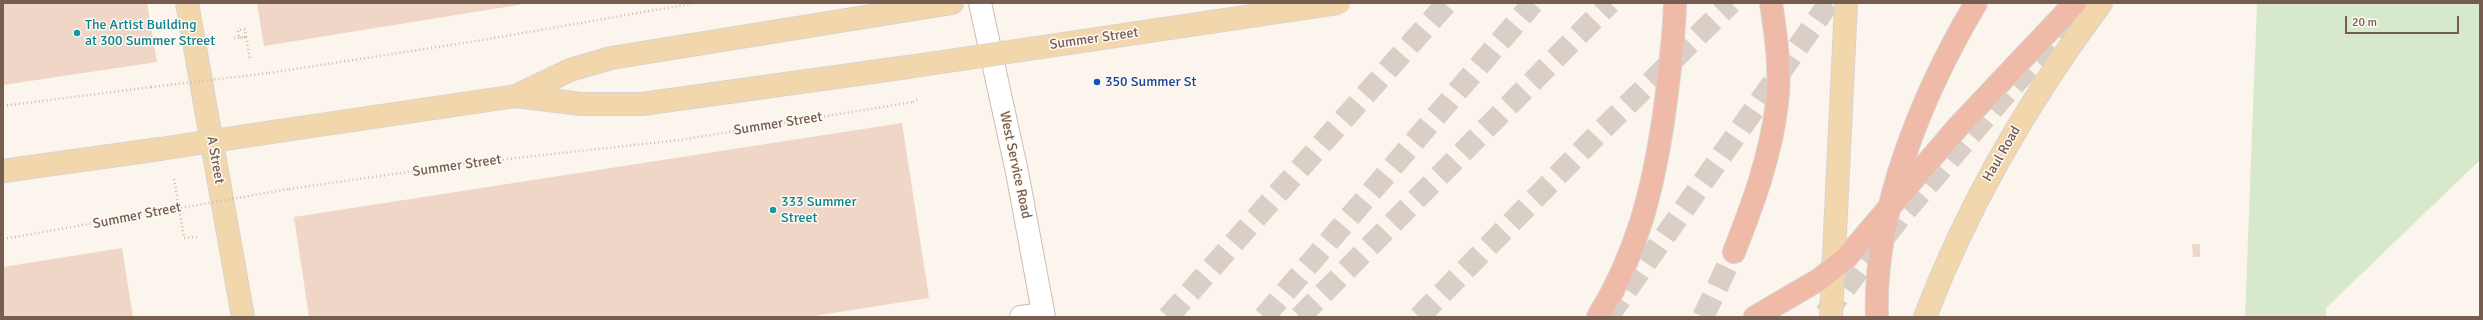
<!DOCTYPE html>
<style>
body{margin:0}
#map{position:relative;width:2483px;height:320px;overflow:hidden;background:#fbf5ed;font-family:Signika,sans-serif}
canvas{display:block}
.frame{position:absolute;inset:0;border:4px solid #755d50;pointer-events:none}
.scale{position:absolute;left:2345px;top:16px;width:114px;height:18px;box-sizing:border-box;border:2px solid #755d50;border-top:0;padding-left:5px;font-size:12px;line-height:14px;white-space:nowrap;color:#755d50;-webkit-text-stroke:3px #fef9f3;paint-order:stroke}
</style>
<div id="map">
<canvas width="2483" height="320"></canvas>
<div class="frame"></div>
<div class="scale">20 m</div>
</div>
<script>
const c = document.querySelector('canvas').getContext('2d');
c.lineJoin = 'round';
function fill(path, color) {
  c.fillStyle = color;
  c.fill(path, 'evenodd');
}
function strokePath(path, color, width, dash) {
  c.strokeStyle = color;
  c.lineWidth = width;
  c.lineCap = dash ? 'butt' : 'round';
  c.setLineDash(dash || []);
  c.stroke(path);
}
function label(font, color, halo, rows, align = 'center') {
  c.font = font + ' Signika,sans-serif';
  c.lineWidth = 3;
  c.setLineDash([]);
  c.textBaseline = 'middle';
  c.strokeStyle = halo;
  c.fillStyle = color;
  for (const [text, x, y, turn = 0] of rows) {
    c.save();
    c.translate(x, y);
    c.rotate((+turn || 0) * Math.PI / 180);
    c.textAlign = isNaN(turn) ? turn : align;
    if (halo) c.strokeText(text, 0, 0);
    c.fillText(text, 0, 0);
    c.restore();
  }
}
const green = new Path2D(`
 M2257 3H2480V160L2326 308V317H2245Z`);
const building = new Path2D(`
 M3 3H147L157 62 3 85Z
 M257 3H524V4L264 46Z
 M902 123 929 298 807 317H309L294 217Z
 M2192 244H2200V257H2193Z
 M122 248 133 317H3V267Z`);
const highwayTunnel = new Path2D(`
 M1825 314 1902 215 2011 88 2090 3
 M1168 317 1447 3
 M1264 317 1533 3
 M1300 317 1610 3
 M1419 317 1602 130 1731 3
 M1608 317 1829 3
 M1703 317 1734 252`);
const path = new Path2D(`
 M246 37 250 59
 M234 38 246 37 245 29
 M269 73 483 40 695 3
 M3 106 151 87
 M174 179 184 238 197 237
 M289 189 471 163 680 140 913 102
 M3 239 169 210`);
const minor = new Path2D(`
 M980 3 1017 172 1044 317
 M1021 317 1043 314`);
const major = new Path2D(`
 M187 3 243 317
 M516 96 570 70 611 58 952 3
 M279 131 516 96 581 104H642L908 67
 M3 171 160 149
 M1831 317 1846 3
 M1925 317C1968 204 2029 100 2101 3`);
const highway = new Path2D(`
 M1734 252C1753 204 1771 155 1777 103 1781 71 1776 35 1771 3
 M1598 317C1638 252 1653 189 1664 115 1669 78 1674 40 1675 3
 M1755 317 1820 279 1847 257 1957 128 2075 3
 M1877 317C1873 212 1923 92 1976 3`);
const pathBridge = new Path2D(`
 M245 29 238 30 239 38 246 37
 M151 87 269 73
 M913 102 919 99
 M169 210 289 189`);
const majorBridge = new Path2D(`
 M908 67 1339 3
 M160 149 279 131`);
const markers = [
 [77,33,4,"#0f9aa8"],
 [1097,82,4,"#1a4fb4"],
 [773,210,4,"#0f9aa8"]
];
const cultureNames = [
 ["The Artist Building",85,25],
 ["at 300 Summer Street",85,41],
 ["333 Summer",781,202],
 ["Street",781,218]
];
const streetNames = [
 ["Summer Street",1094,39,-8],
 ["Summer Street",778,124,-9],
 ["Haul Road",2002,154,-60],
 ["A Street",215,160,80],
 ["West Service Road",1015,165,78],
 ["Summer Street",457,166,-8],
 ["Summer Street",137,216,-11]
];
const transitNames = [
 ["350 Summer St",1105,82]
];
fill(green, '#d8e9cb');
fill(building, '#efd6c6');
strokePath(highwayTunnel, '#dacfc6', 22, [22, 11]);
strokePath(minor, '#cdbeb2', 24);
strokePath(major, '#d8d2ce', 24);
strokePath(highway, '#d8d2ce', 24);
strokePath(path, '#d4b9a9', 2.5, [1, 3]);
strokePath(minor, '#fff', 22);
strokePath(major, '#f3d7ac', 22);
strokePath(highway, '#f0baa9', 22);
strokePath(majorBridge, '#d8d2ce', 24, []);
strokePath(pathBridge, '#d4b9a9', 2.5, [1, 3]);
strokePath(majorBridge, '#f3d7ac', 22);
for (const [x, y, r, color] of markers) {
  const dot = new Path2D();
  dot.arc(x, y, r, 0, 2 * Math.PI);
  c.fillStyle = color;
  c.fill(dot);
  strokePath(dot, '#fef9f3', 1.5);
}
label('14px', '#0d838f', '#fef9f3', cultureNames, 'left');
label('14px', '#755d50', '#fef9f3', streetNames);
label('14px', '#164399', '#fef9f3', transitNames, 'left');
</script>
